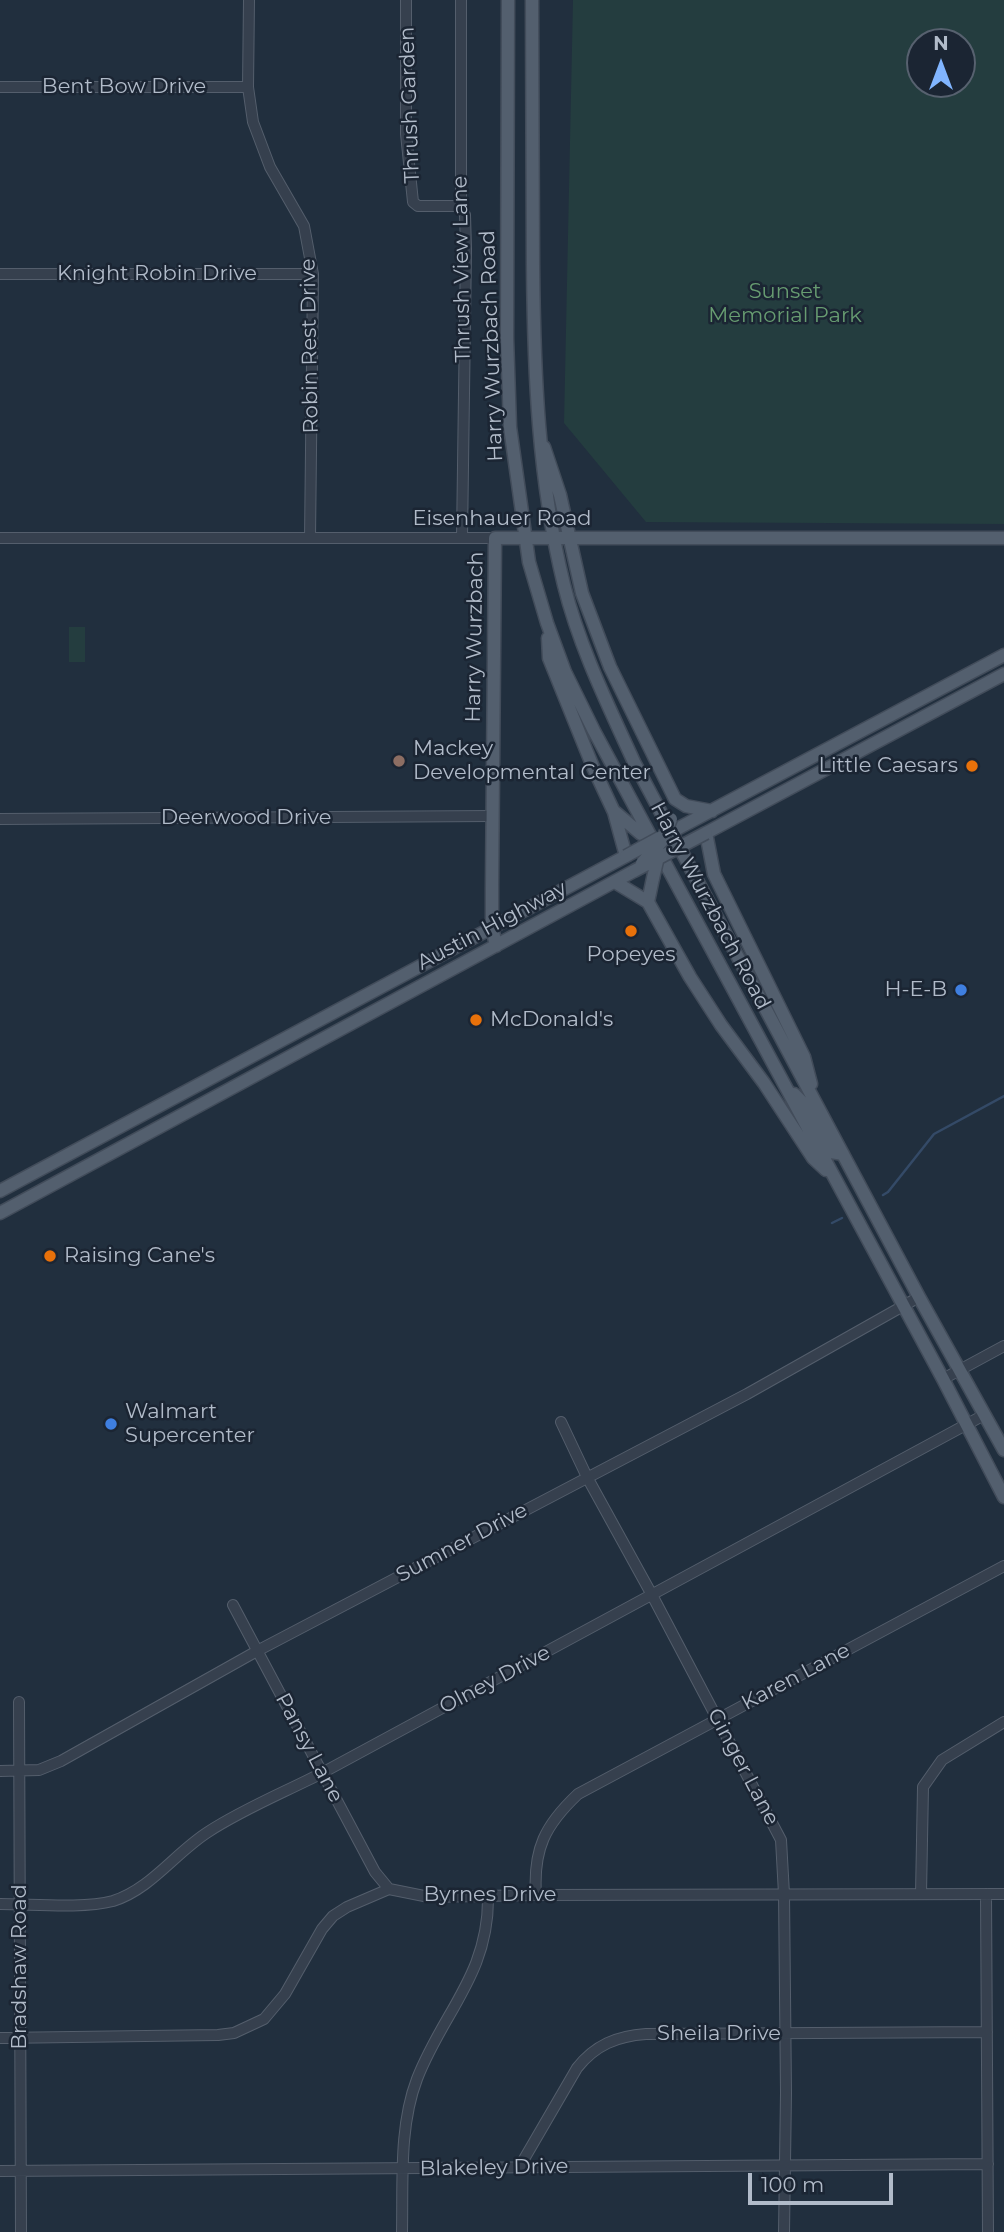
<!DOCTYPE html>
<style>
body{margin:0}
#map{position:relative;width:1004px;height:2232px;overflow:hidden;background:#212f3e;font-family:Montserrat,sans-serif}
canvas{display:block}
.north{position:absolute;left:906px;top:28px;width:70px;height:70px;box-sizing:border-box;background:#1b2533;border:2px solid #57616f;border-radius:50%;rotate:0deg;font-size:19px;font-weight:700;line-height:28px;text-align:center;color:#b1bbc9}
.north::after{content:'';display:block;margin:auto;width:24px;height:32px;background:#81b5ff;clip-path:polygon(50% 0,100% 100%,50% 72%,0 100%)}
.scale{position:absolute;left:748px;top:2173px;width:145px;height:32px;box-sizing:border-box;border:4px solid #b1bbc9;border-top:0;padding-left:9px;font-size:21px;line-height:24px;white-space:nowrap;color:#b1bbc9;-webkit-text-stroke:5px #1b2533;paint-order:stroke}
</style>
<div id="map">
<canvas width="1004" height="2232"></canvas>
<div class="north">N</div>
<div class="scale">100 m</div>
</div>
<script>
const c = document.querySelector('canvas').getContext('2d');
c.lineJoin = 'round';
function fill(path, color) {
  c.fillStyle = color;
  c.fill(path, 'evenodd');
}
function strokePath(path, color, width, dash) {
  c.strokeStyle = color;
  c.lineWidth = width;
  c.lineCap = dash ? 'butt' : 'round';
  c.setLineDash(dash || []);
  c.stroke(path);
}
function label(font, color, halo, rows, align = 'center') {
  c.font = font + ' Montserrat,sans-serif';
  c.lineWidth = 5;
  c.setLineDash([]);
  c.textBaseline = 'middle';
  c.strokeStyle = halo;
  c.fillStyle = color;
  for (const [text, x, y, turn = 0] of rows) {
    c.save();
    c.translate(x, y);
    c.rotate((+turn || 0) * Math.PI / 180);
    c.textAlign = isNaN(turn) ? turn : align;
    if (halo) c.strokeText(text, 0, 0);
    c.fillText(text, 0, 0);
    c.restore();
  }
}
const green = new Path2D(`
 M573 0H1004V524L646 522 564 423ZM962 42V84H920V42Z
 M69 627H85V662H69Z`);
const stream = new Path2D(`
 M883 1195 888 1192 934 1134 1004 1096
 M832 1223 842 1218`);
const minor = new Path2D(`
 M249 0 248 87 253 122 270 167 304 226 313 274 310 538
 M406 0V134L413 202 418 206H461
 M461 0V206L465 215 466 249 462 538
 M0 87H248
 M0 274H313
 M0 538H495
 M0 819 493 816
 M943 1379 1004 1346
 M561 1422 587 1477 652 1595 781 1840 784 1894 786 2093 784 2232
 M233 1605 375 1872 389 1889
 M19 1702 21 2232
 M0 1771 39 1770 61 1761 257 1651 747 1394 919 1297
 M921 1894 923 1787 942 1760 1004 1722
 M986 1894 988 2232
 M536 1895C533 1849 545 1825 578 1794L1004 1566
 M0 1904C33 1904 82 1909 113 1901 151 1889 175 1853 208 1832 243 1809 285 1792 322 1773L984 1415
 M0 2038 218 2035 234 2033 264 2019 285 1994 322 1929 333 1916 347 1907 389 1889 429 1897 536 1895 1004 1894
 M520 2166 577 2068C595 2045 617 2036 646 2034L987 2032
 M0 2171 988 2164
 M402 2232C403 2182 399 2126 417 2079 443 2012 489 1974 488 1897`);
const major = new Path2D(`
 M508 0 507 338 510 427 529 562 547 623 565 672 594 731 943 1379 1004 1497
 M532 0C532 88 532 176 533 265 534 373 538 479 564 585 579 646 608 705 634 762L919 1297 1004 1450
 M544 447 560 495 582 593 610 667 675 799 686 806 712 811
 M615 812 641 834
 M675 830 1004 655
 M615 882 648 902 690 977 721 1025 764 1083 813 1158 826 1170
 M648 902 653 878
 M496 946 492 927V887L495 538H1004
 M811 1084 804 1057 714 874 706 833 1004 674
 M794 1094 805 1105 831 1152 843 1154
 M0 1191 626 856 614 812 593 767 549 658 548 638
 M0 1213 634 871`);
const majorBridge = new Path2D(`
 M626 856 659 838
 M642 863 662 841 671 819
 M634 871 706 833
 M653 878 658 857`);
const markers = [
 [399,761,7,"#8d6e63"],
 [972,766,7,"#e8710a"],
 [631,931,7,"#e8710a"],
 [961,990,7,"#3f7fe0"],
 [476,1020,7,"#e8710a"],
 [50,1256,7,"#e8710a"],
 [111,1424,7,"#3f7fe0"]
];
const streetNames = [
 ["Bent Bow Drive",124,87],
 ["Thrush Garden",410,105,-92],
 ["Thrush View Lane",462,269,-91],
 ["Knight Robin Drive",157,274],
 ["Robin Rest Drive",310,346,-91],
 ["Harry Wurzbach Road",492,346,-92],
 ["Eisenhauer Road",502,519],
 ["Harry Wurzbach",475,637,-89],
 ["Deerwood Drive",246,818],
 ["Harry Wurzbach Road",710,906,62],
 ["Austin Highway",492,926,-28],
 ["Sumner Drive",462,1543,-28],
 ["Karen Lane",796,1677,-28],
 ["Olney Drive",495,1680,-28],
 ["Pansy Lane",309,1748,62],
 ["Ginger Lane",743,1767,62],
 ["Byrnes Drive",490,1895],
 ["Bradshaw Road",20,1967,-90],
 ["Sheila Drive",719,2034],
 ["Blakeley Drive",494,2168,-1]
];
const parkNames = [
 ["Sunset",785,292],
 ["Memorial Park",785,316]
];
const poiNames = [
 ["Mackey",413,749],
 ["Developmental Center",413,773],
 ["Little Caesars",958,766,"right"],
 ["Popeyes",631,955,"center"],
 ["H-E-B",947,990,"right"],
 ["McDonald's",490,1020],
 ["Raising Cane's",64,1256],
 ["Walmart",125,1412],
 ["Supercenter",125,1436]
];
fill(green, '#243d3f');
strokePath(stream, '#344a67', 2.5);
strokePath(minor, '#545e6c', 12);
strokePath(major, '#424c5a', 15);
strokePath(minor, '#36404e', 10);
strokePath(major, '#535f6e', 12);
strokePath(majorBridge, '#424c5a', 15, []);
strokePath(majorBridge, '#535f6e', 12);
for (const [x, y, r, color] of markers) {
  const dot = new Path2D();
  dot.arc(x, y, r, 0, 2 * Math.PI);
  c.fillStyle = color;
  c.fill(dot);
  strokePath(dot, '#1b2533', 2.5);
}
label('21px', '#b1bbc9', '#1b2533', streetNames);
label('21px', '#679c71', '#1b2533', parkNames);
label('21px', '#b1bbc9', '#1b2533', poiNames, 'left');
</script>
